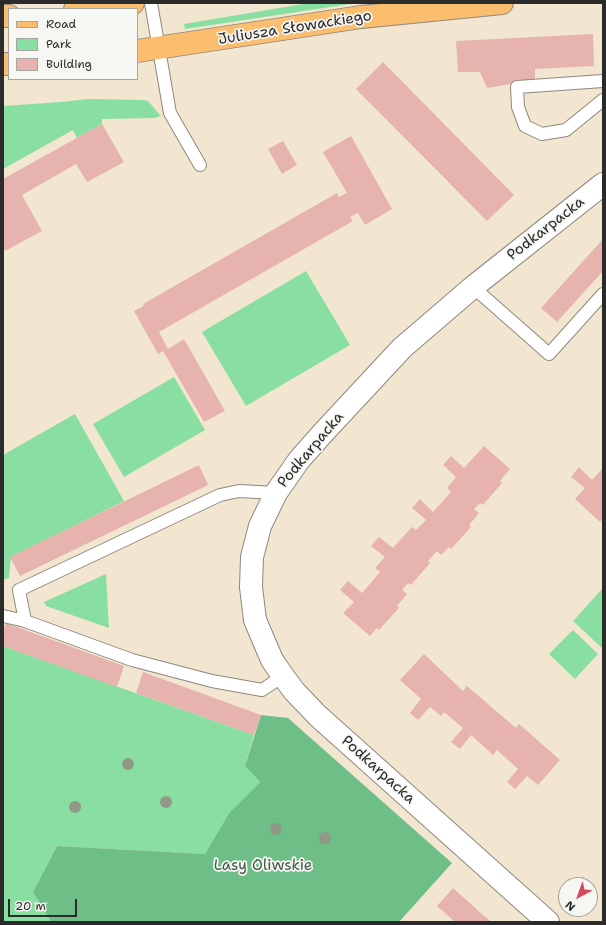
<!DOCTYPE html>
<meta charset="utf-8">
<style>
body{margin:0}
#map{position:relative;width:606px;height:925px;overflow:hidden;background:#f2e6d1;font-family:"Shantell Sans",sans-serif}
canvas{display:block}
.frame{position:absolute;inset:0;border:4px solid #2b2b2b;pointer-events:none}
.legend{position:absolute;left:8px;top:8px;width:130px;height:72px;box-sizing:border-box;background:#f6f6f2;border:1px solid #a5a5a2;margin:0;padding:5px 7px;list-style:none;font-size:12px;color:#2b2b2b}
.legend li{display:flex;align-items:center;gap:8px;height:20px}
.legend b{width:20px;border:1px solid #a5a5a2}
.north{position:absolute;left:558px;top:877px;width:40px;height:40px;box-sizing:border-box;background:#f6f6f2;border:1px solid #a5a5a2;border-radius:50%;rotate:221deg;font-size:11px;font-weight:700;line-height:16px;text-align:center;color:#2b2b2b}
.north::after{content:'';display:block;margin:auto;width:14px;height:18px;background:#d1495b;clip-path:polygon(50% 0,100% 100%,50% 72%,0 100%)}
.scale{position:absolute;left:8px;top:899px;width:69px;height:18px;box-sizing:border-box;border:2px solid #2b2b2b;border-top:0;padding-left:5px;font-size:12px;line-height:14px;white-space:nowrap;color:#2b2b2b;-webkit-text-stroke:3px #f6f6f2;paint-order:stroke}
</style>
<div id="map">
<canvas width="606" height="925"></canvas>
<div class="frame"></div>
<ul class="legend">
<li><b style="height:5px;background:#fabe6e"></b>Road</li>
<li><b style="height:11px;background:#89dfa1"></b>Park</li>
<li><b style="height:11px;background:#e7b3ae"></b>Building</li>
</ul>
<div class="north">N</div>
<div class="scale">20 m</div>
</div>
<script>
const c = document.querySelector('canvas').getContext('2d');
c.lineJoin = 'round';
function fill(path, color) {
  c.fillStyle = color;
  c.fill(path, 'evenodd');
}
function strokePath(path, color, width, dash) {
  c.strokeStyle = color;
  c.lineWidth = width;
  c.lineCap = dash ? 'butt' : 'round';
  c.setLineDash(dash || []);
  c.stroke(path);
}
function label(font, color, halo, rows, align = 'center') {
  c.font = font + ' "Shantell Sans",sans-serif';
  c.lineWidth = 3.5;
  c.setLineDash([]);
  c.textBaseline = 'middle';
  c.strokeStyle = halo;
  c.fillStyle = color;
  for (const [text, x, y, turn = 0] of rows) {
    c.save();
    c.translate(x, y);
    c.rotate((+turn || 0) * Math.PI / 180);
    c.textAlign = isNaN(turn) ? turn : align;
    if (halo) c.strokeText(text, 0, 0);
    c.fillText(text, 0, 0);
    c.restore();
  }
}
const green = new Path2D(`
 M309 3H357L185 29 184 24Z
 M88 99 144 100 148 101 161 116 154 118 102 119V124L77 138 73 130 3 169V106L61 102Z
 M306 271 350 345 246 406 202 332Z
 M174 377 205 430 124 477 93 424Z
 M75 414 124 501 11 557 9 578 3 580V455Z
 M106 574 109 628 46 606 44 602Z
 M603 588V649L573 621Z
 M573 630 598 654 575 679 549 654Z
 M3 646 254 735 245 766 260 782 229 813 205 854 57 846 33 892 51 922H3Z`);
const forest = new Path2D(`
 M261 715 288 718 452 863 399 922H51L33 892 57 846 205 854 229 813 260 782 245 766Z`);
const building = new Path2D(`
 M593 34 594 66 535 69V80L487 88 480 72H458L456 41Z
 M383 62 514 195 487 221 356 89Z
 M102 124 124 162 87 182 76 164 22 195 42 231 5 251 3 248V179Z
 M351 136 392 209 365 225 358 213 350 217 353 221 159 332 168 349 184 339 225 411 204 422 163 351 158 354 134 311 144 306 143 304 337 193 339 197 347 193 323 152Z
 M283 141 297 165 282 174 268 149Z
 M603 239V271L557 322 541 308Z
 M484 446 510 469 500 481 502 483 483 505 480 503 474 509 479 513 469 525 471 527 451 549 449 547 441 555 437 551 428 561 430 563 411 585 408 583 402 590 407 594 397 606 399 608 379 630 377 628 370 636 343 613 354 602 340 590 348 581 362 593 380 572 375 568 385 557 371 546 379 537 393 548 412 527 416 530 426 520 412 508 420 499 433 512 451 492 447 488 456 477 443 465 451 456 464 468Z
 M199 465 208 485 20 576 10 557Z
 M579 467 592 480 603 468V518L600 522 575 499 585 488 571 477Z
 M6 623 124 666 117 687 3 646V631Z
 M424 654 463 691 467 686 516 728 519 724 560 760 538 785 527 776 515 789 507 782 518 769 497 750 493 755 471 735 460 749 451 742 463 728 444 712 441 716 430 707 418 720 410 713 421 699 400 680Z
 M143 672 261 715 254 735 136 693Z
 M582 876 595 887 590 893V885H574Z
 M453 888 483 915 492 922H455L437 906Z`);
const lane = new Path2D(`
 M151 3 170 113 200 165
 M603 81 517 87 518 107 525 126 542 134 566 130 603 100
 M473 287 549 354 603 294
 M276 493 239 491 220 495 19 590 25 621 132 660 212 681 262 690 283 676
 M3 616 25 621`);
const street = new Path2D(`
 M548 922 318 716 294 691 283 676 272 660 255 620 251 587 252 557 260 526 276 493 299 460 322 434 402 348 473 287 603 184`);
const primary = new Path2D(`
 M75 9 133 3
 M3 16H9
 M137 51 361 17 502 3
 M3 64H9`);
const trees = [
 [128,764],
 [166,802],
 [75,807],
 [276,829],
 [325,838]
];
const streetNames = [
 ["Juliusza Słowackiego",295,28,-9],
 ["Podkarpacka",546,229,-38],
 ["Podkarpacka",311,450,-50],
 ["Podkarpacka",378,770,42]
];
const parkNames = [
 ["Lasy Oliwskie",263,866]
];
fill(green, '#89dfa1');
fill(forest, '#6ebe87');
fill(building, '#e7b3ae');
strokePath(lane, '#8e887e', 14);
strokePath(street, '#8e887e', 24);
strokePath(primary, '#8e887e', 24);
strokePath(lane, '#fff', 12);
strokePath(street, '#fff', 22);
strokePath(primary, '#fabe6e', 22);
c.fillStyle = '#919886';
for (const [x, y] of trees) {
  c.beginPath();
  c.arc(x, y, 6, 0, 2 * Math.PI);
  c.fill();
}
label('15px', '#2b2b2b', '#f6f6f2', streetNames);
label('15px', '#425848', '#f6f6f2', parkNames);
</script>
